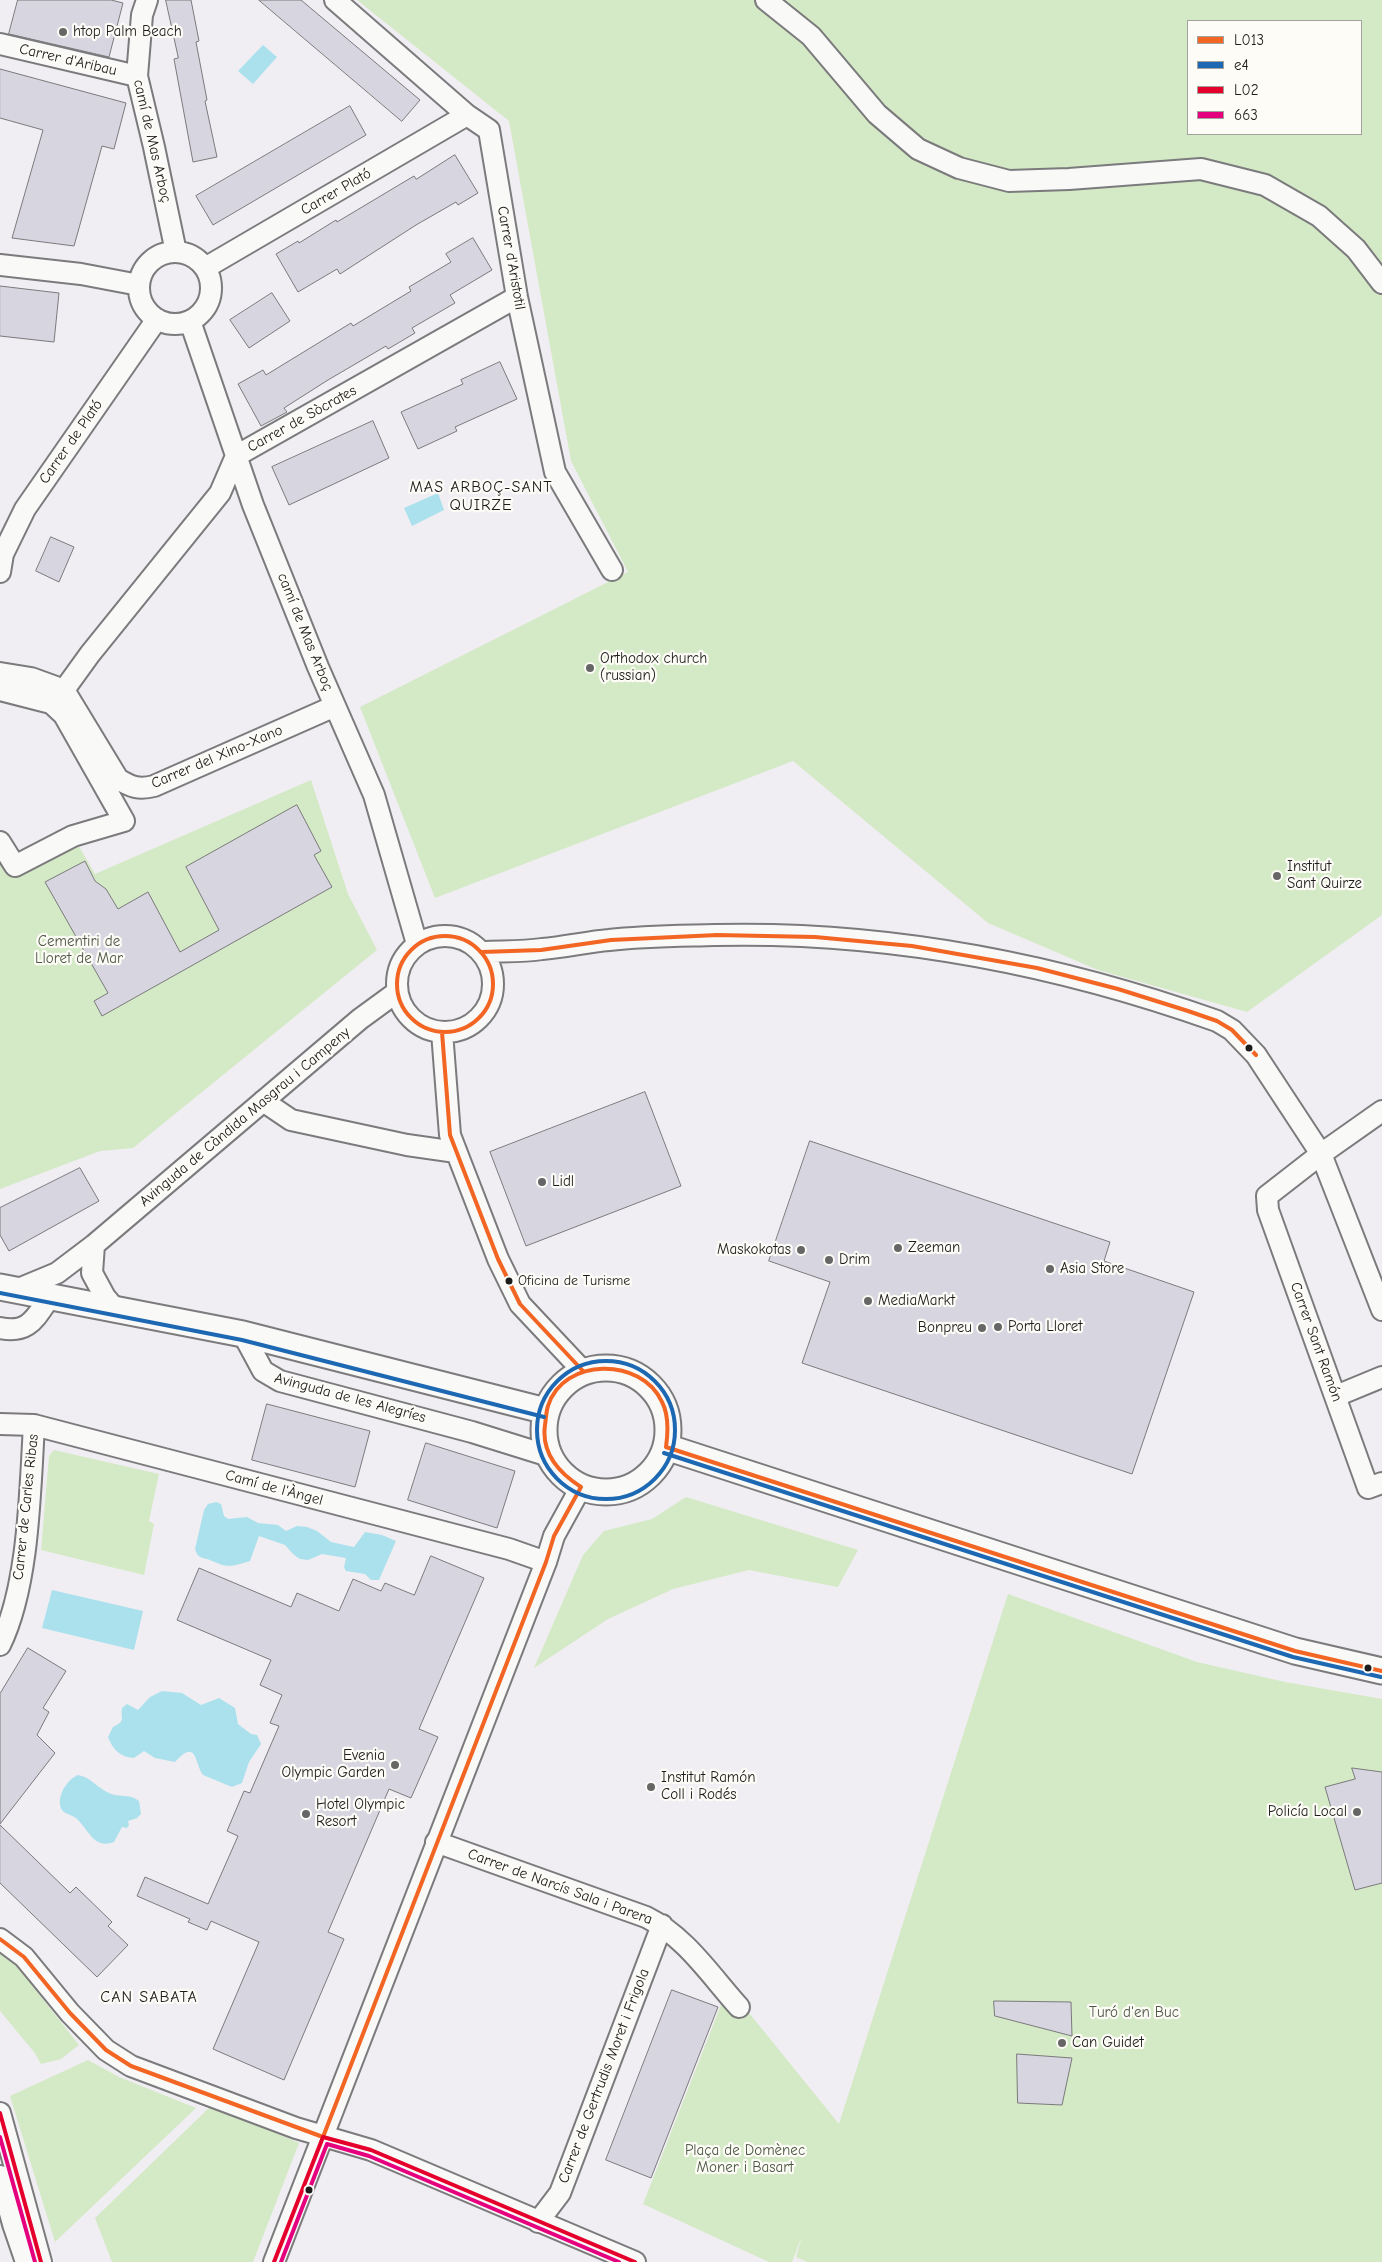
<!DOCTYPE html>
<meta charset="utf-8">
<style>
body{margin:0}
#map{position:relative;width:1382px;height:2262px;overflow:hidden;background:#f0eef2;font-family:"Comic Neue",sans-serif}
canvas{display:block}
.legend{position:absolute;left:1187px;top:20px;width:175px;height:115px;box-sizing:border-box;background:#fdfcf7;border:1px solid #a3a29f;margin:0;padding:6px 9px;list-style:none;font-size:15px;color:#1c1c1c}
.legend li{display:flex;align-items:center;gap:10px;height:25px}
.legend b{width:25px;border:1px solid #a3a29f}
</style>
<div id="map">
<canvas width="1382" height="2262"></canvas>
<ul class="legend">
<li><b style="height:6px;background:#f26522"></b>L013</li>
<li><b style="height:6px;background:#1d68b3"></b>e4</li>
<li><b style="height:6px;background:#e4002b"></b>L02</li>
<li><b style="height:6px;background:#e5007d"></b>663</li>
</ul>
</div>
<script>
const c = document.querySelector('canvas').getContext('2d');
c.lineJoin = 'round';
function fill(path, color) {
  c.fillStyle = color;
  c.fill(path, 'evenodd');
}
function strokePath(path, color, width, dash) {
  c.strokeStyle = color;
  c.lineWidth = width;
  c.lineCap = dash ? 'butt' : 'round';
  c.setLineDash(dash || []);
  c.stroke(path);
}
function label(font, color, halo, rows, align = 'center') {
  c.font = font + ' "Comic Neue",sans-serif';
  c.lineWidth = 4.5;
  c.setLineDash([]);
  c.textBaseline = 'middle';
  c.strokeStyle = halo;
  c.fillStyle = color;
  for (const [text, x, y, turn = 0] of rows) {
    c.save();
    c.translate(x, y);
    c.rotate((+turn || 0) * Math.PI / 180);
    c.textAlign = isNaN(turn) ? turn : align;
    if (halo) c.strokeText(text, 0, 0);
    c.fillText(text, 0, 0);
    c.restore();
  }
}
const green = new Path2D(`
 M357 0H1382V915L1247 1012 1098 970 988 923 793 761 435 898 360 707 628 572 571 461 509 121ZM1188 21H1361V134H1188Z
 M311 780 348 894 377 950 133 1148 100 1151 0 1189V842L15 866 73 836 95 874Z
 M54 1450 159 1474 149 1521 154 1524 144 1575 41 1550 49 1456Z
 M686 1497 858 1550 838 1587 749 1570 673 1589 608 1619 534 1668 583 1555 604 1531 652 1519Z
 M1008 1594 1197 1662 1285 1682 1382 1699V2262H807L796 2257 802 2236 792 2262H769L643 2204 728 1987 839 2124Z
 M0 1950 16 1965 79 2045 61 2059 41 2064 34 2052 0 2011Z
 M88 2060 119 2077 196 2108 55 2242 10 2096Z
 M212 2105 299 2143 253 2262H112L95 2218Z`);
const water = new Path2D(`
 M263 45 277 57 253 84 238 71Z
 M438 493 444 510 412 526 404 508Z
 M216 1502 221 1504 224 1516 228 1519 247 1517 258 1523 278 1525 286 1531 297 1526 307 1527 317 1531 331 1542 354 1547 365 1532 382 1535 396 1541 379 1580H371L365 1574 346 1571 344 1567 346 1558 322 1554 308 1560 300 1559 294 1555 285 1545 259 1536 250 1561C231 1567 227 1568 210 1560 202 1557 198 1559 195 1549L204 1510 208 1504Z
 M52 1590 143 1611 134 1650 42 1628Z
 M162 1691 182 1693 201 1705 219 1698 235 1708 238 1724 251 1734 257 1735 261 1744 249 1762 242 1783 232 1787 203 1775C194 1762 197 1738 175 1762L155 1758 144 1751 134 1758C120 1757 113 1750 108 1737L113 1727C127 1720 120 1719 122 1708L127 1704 138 1710 150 1697Z
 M78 1775C91 1777 97 1788 109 1793 119 1798 129 1793 139 1801L141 1814 137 1818 128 1821 129 1825 127 1828 122 1827 114 1842C94 1849 90 1832 78 1820 74 1815 66 1815 62 1810 55 1798 67 1779 78 1775Z`);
const building = new Path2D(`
 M18 0H111L123 3 109 57 9 34Z
 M166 0H191L199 41 196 42 207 100 205 101 217 157 193 162 174 59 178 58Z
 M259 0H301L420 100 402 121Z
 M0 69 126 103 114 149 102 146 74 246 12 238 43 130 0 118Z
 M350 106 366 135 213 225 196 196Z
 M455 155 478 193 458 205 456 202 416 225 340 274 337 269 298 292 276 254 298 241 299 243 336 220 337 222 414 176 416 179Z
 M473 238 492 270 450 295 455 303 412 328 415 333 388 349 386 346 328 380 284 408 287 412 261 426 238 384 263 370 266 375 351 323 353 326 411 291 409 287 451 262 446 254Z
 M0 286 59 293 54 342 0 336Z
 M272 293 290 321 249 348 230 320Z
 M500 362 517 399 455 427 457 431 418 449 401 412 463 384 461 380Z
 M373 421 389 458 289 505 272 467Z
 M51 537 74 547 59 582 36 571Z
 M297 805 321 851 314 855 332 887 102 1016 94 1001 108 993 45 882 85 861 95 881 106 889 118 909 148 892 180 952 219 930 186 867Z
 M645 1092 681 1186 526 1246 490 1152Z
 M810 1141 1110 1242 1104 1261 1194 1292 1132 1474 802 1363 830 1282 769 1261Z
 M80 1168 99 1201 9 1251 0 1235V1208Z
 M267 1404 370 1431 355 1487 252 1460Z
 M426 1443 515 1471 497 1528 408 1500Z
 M431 1556 484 1578 419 1729 438 1737 411 1798 389 1789 328 1932 344 1939 284 2080 213 2049 259 1942 211 1921 207 1930 188 1922 190 1919 137 1896 145 1877 208 1904 238 1836 227 1831 244 1791 250 1793 279 1726 270 1723 282 1695 260 1685 271 1660 177 1620 199 1568 291 1607 297 1593 339 1611 353 1579 381 1591 385 1583 414 1595Z
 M28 1648 66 1671 43 1708 49 1712 37 1735 55 1753 0 1824V1694Z
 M1352 1768 1382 1772V1883L1355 1890 1325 1787 1355 1779Z
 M0 1825 70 1893 76 1887 112 1922 108 1926 128 1945 97 1977 0 1883Z
 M672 1990 718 2007 651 2178 606 2160Z
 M994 2001 1071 2002 1072 2036 995 2016Z
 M1017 2054 1072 2058 1062 2105 1018 2103Z`);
const minor = new Path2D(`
 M147 0 142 15 137 76 154 147 176 252
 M335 0 467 115 489 130 517 297 555 472 612 570
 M766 0 811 36 877 114 918 149 959 168 1009 181 1069 179 1201 169 1265 185 1319 216 1356 249 1382 283
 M0 44 137 76
 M139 288a36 36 0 1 1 72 0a36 36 0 1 1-72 0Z
 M0 265 81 274 139 285
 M205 268 467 115
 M190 321 253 505 318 667 374 795 417 944
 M0 572 3 554 25 509 157 319
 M0 673 31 678 64 690 118 779C131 787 139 790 154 786L335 706
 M0 690 51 703 64 715 124 821 73 836 15 866 0 842
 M64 690 90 654 220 493 236 456 517 297
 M397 984a48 48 0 1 1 96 0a48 48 0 1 1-96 0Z
 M482 952C502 951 523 952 542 949 565 947 587 942 609 940 644 936 680 936 715 935 886 931 1057 964 1217 1021L1232 1030 1256 1055 1321 1154 1382 1310
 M442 1032 450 1135 498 1259 520 1304 583 1371
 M263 1101 291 1120 407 1145 456 1152
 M1382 1111 1321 1154 1267 1196 1268 1210 1368 1488 1382 1483
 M94 1245 92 1273 105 1297 116 1310
 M16 1290 57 1273 94 1245 360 1019 397 992
 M0 1328C29 1334 35 1318 50 1297
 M243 1334 263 1371 280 1381 472 1432 549 1456
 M1336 1396 1382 1377
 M0 1424 34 1425 509 1549 546 1562
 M0 1645C29 1586 30 1491 34 1425
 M436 1842 646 1917C685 1936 711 1976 739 2007
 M0 1939 24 1957 70 2013 106 2050 131 2066 296 2128 371 2150 635 2262
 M0 2113 41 2262
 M0 2176 13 2224 26 2262
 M538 2222 560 2193 662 1925
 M274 2262 546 1562 554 1536 581 1487`);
const major = new Path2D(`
 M0 1287 243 1334 546 1411
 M544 1430a62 62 0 1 1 124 0a62 62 0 1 1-124 0Z
 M666 1447 1295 1651 1382 1671`);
const bus1 = new Path2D(`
 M397 984a48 48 0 1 1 96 0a48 48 0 1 1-96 0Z
 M482 952 541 950 611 940 717 935 815 937 912 946 1037 968 1118 989 1188 1011 1217 1021 1232 1030 1256 1055
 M442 1032 450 1135 498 1259 520 1304 583 1371
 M0 1939 24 1957 70 2013 106 2050 131 2066 323 2137 546 1562 554 1536 581 1487C559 1473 541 1453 545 1425 546 1419 546 1412 548 1406 563 1357 642 1357 662 1402 669 1415 668 1433 666 1447L1295 1651 1382 1671`);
const bus2 = new Path2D(`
 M0 1293 242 1340 544 1417
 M537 1430a69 69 0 1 1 138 0a69 69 0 1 1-138 0Z
 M664 1453 1293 1657 1381 1677`);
const bus3 = new Path2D(`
 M0 2113 41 2262
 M274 2262 323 2137 371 2150 635 2262`);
const bus4 = new Path2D(`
 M0 2137 35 2262
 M281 2262 327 2144 369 2156 619 2262`);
const markers = [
 [63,32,5,"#666667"],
 [590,668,5,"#666667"],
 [1277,876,5,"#666667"],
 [1249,1048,4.5,"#1c1c1c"],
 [542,1182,5,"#666667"],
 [898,1248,5,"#666667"],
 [801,1250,5,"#666667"],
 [829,1260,5,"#666667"],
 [1050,1269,5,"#666667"],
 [509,1281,4.5,"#1c1c1c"],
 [868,1301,5,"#666667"],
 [998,1327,5,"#666667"],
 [982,1328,5,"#666667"],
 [1368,1668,4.5,"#1c1c1c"],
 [395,1765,5,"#666667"],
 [651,1787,5,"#666667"],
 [1357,1812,5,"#666667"],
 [306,1814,5,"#666667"],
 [1062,2043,5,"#666667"],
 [309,2190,4.5,"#1c1c1c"]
];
const busNames = [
 ["Oficina de Turisme",518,1281]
];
const poiNames = [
 ["htop Palm Beach",73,32],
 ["Orthodox church",600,659],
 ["(russian)",600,676],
 ["Institut",1287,867],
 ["Sant Quirze",1287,884],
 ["Lidl",552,1182],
 ["Zeeman",908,1248],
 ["Maskokotas",791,1250,"right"],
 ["Drim",839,1260],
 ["Asia Store",1060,1269],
 ["MediaMarkt",878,1301],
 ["Porta Lloret",1008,1327],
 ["Bonpreu",972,1328,"right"],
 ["Evenia",385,1756,"right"],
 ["Olympic Garden",385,1773,"right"],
 ["Institut Ramón",661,1778],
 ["Coll i Rodés",661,1795],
 ["Hotel Olympic",316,1805],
 ["Resort",316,1822],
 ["Policía Local",1347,1812,"right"],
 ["Can Guidet",1072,2043]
];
const streetNames = [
 ["Carrer d'Aribau",68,60,13],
 ["camí de Mas Arboç",152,141,77],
 ["Carrer Plató",336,192,-30],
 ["Carrer d'Aristotil",511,258,80],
 ["Carrer de Sòcrates",302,419,-29],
 ["Carrer de Plató",71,442,-55],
 ["camí de Mas Arboç",305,632,68],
 ["Carrer del Xino-Xano",217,757,-23],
 ["Avinguda de Càndida Masgrau i Campeny",245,1117,-40],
 ["Carrer Sant Ramón",1316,1342,70],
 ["Avinguda de les Alegríes",350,1398,15],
 ["Camí de l'Àngel",274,1488,15],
 ["Carrer de Carles Ribas",26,1507,-84],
 ["Carrer de Narcís Sala i Parera",560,1887,20],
 ["Carrer de Gertrudis Moret i Frigola",604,2076,-69]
];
const parkNames = [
 ["Cementiri de",79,942],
 ["Lloret de Mar",79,959],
 ["Turó d'en Buc",1134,2013],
 ["Plaça de Domènec",745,2151],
 ["Moner i Basart",745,2168]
];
const neighbourhoodNames = [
 ["MAS ARBOÇ-SANT",481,487],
 ["QUIRZE",481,505],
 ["CAN SABATA",149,1997]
];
fill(green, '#d4e9c5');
fill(water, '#abe1ed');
fill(building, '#d7d5e0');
strokePath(building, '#7b7a7c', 1);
strokePath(minor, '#7b7a7c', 24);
strokePath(major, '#7b7a7c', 29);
strokePath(minor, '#f9f9f8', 20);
strokePath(major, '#f9f9f8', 25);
strokePath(bus1, '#f26522', 4);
strokePath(bus2, '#1d68b3', 4);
strokePath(bus3, '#e4002b', 4);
strokePath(bus4, '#e5007d', 4);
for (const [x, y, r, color] of markers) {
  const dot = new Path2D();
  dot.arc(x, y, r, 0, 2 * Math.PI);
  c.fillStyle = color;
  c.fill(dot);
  strokePath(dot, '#fdfcf7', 2);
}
label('14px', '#1c1c1c', '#fdfcf7', busNames, 'left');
label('15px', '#1c1c1c', '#fdfcf7', poiNames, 'left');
label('15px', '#1c1c1c', '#fdfcf7', streetNames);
label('15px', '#4d5844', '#fdfcf7', parkNames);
c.letterSpacing = '1px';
label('16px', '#1c1c1c', '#fdfcf7', neighbourhoodNames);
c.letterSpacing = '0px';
</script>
